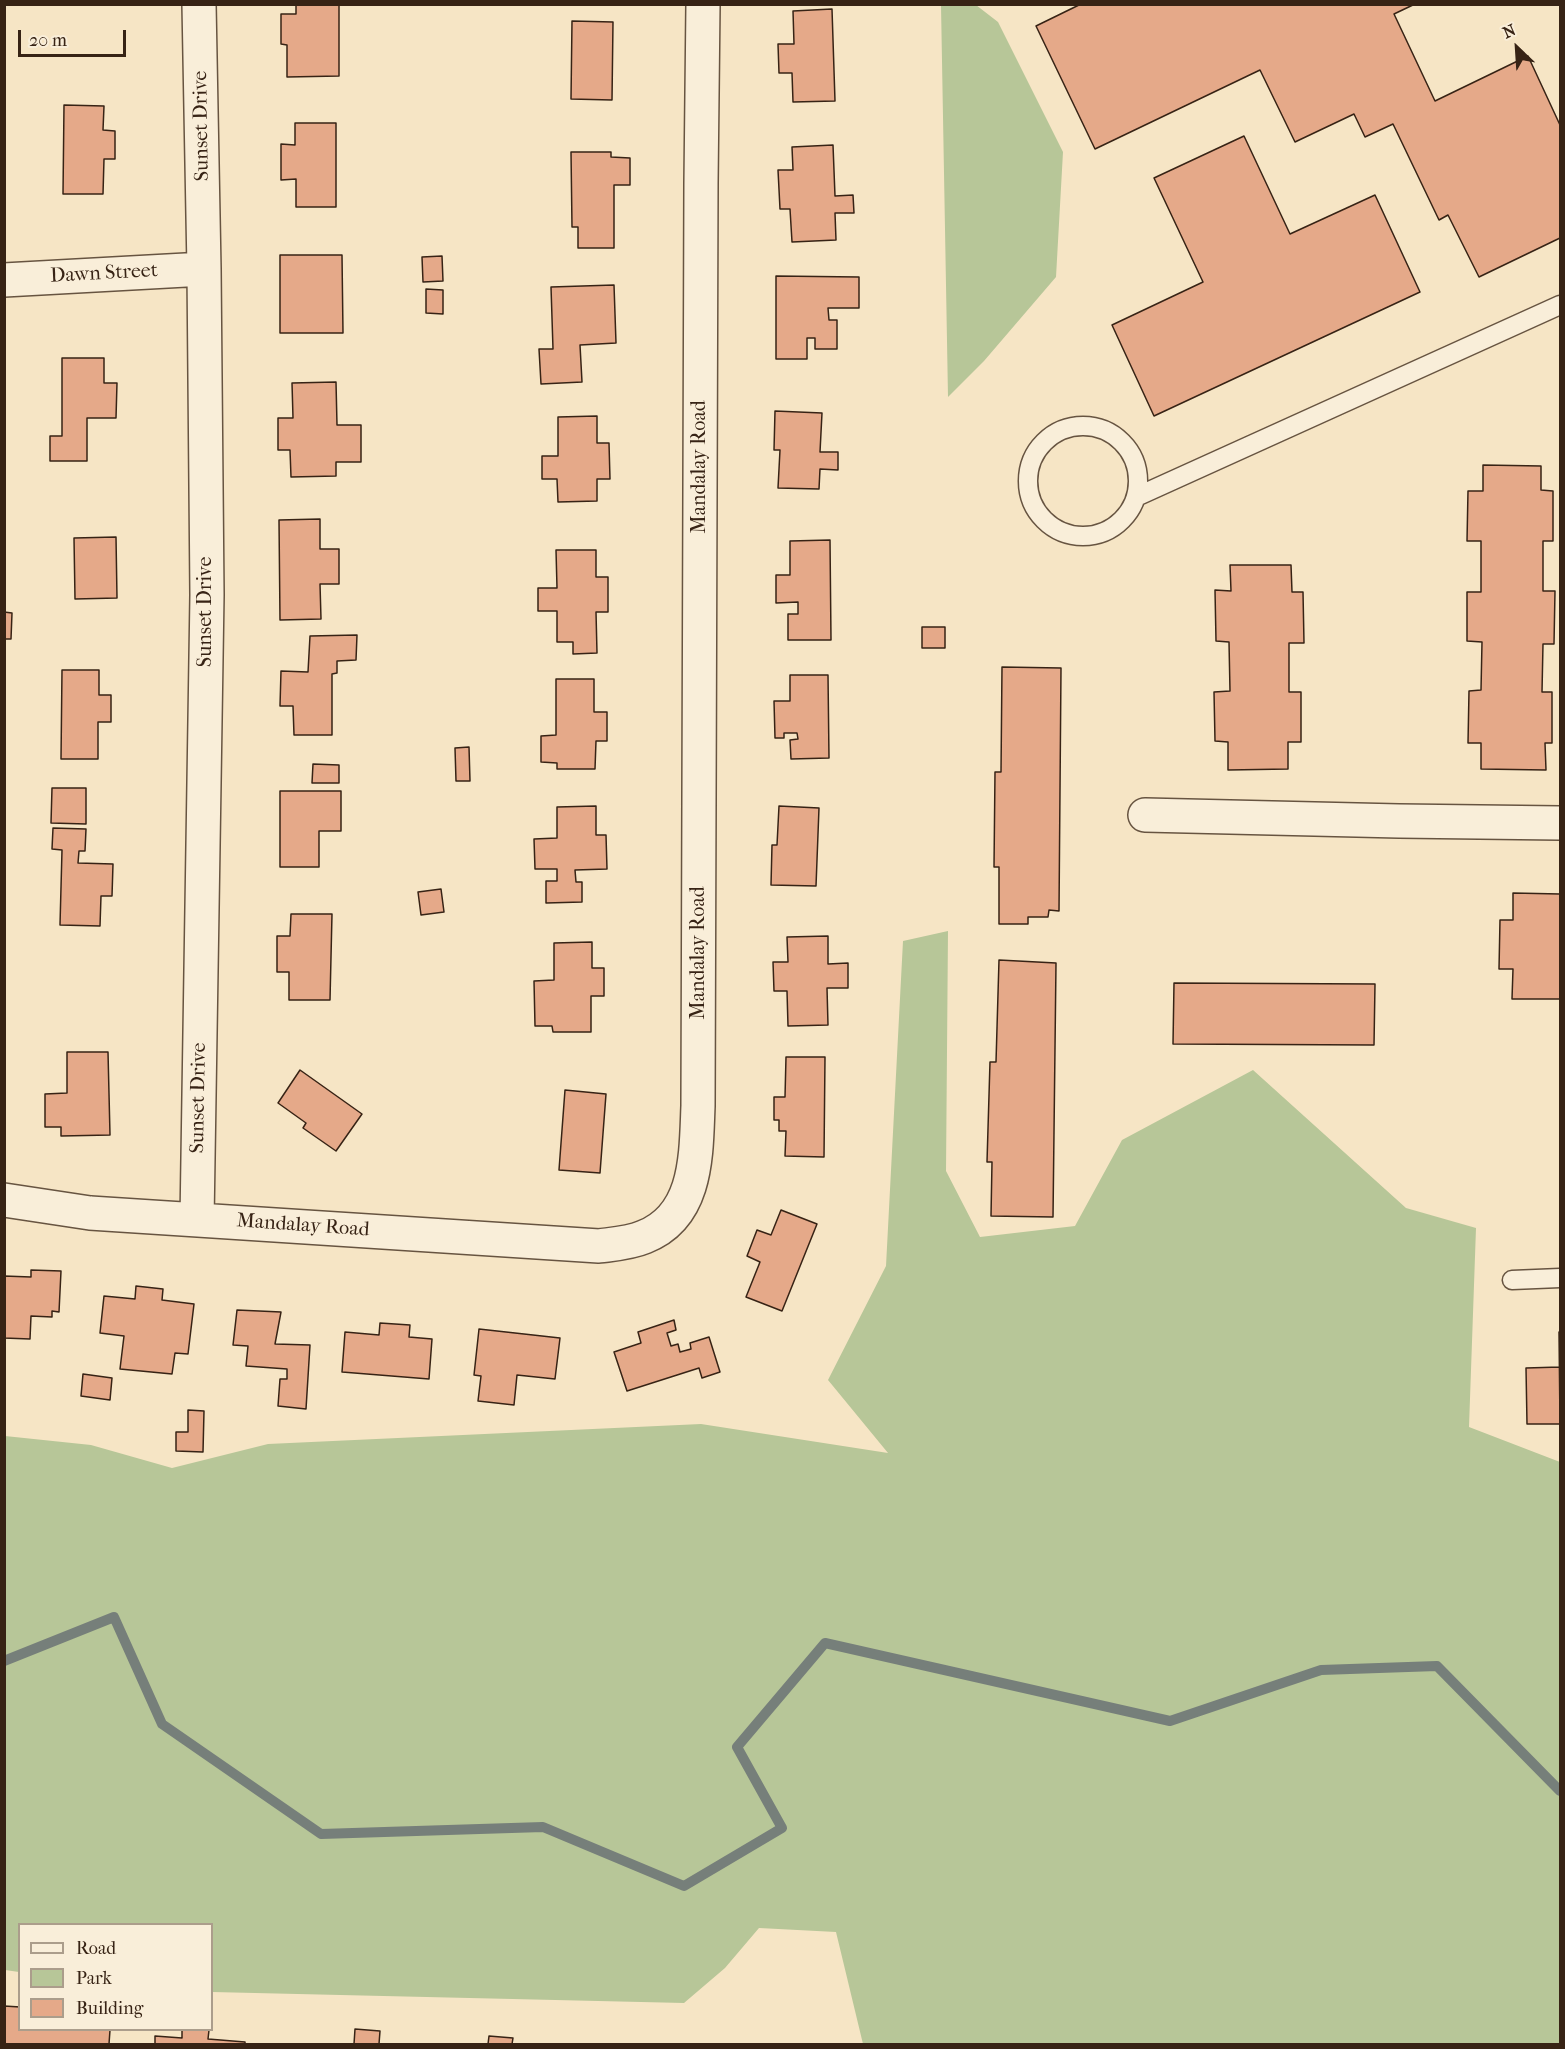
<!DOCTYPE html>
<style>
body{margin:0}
#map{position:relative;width:1565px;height:2049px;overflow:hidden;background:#f6e5c5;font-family:"IM FELL French Canon",serif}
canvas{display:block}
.frame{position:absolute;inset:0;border:6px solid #372315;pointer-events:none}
.legend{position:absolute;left:18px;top:1923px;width:195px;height:108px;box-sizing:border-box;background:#f9eed9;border:2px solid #ab9d8b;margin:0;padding:8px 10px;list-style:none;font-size:18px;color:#372315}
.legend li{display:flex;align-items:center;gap:12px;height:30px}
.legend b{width:30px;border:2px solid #ab9d8b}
.north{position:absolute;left:1487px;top:18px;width:60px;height:60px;-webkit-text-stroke:4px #f9eed9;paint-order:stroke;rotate:335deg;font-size:16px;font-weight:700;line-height:24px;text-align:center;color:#372315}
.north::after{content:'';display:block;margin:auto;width:21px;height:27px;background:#372315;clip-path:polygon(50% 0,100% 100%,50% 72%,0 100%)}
.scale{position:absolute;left:18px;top:30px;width:108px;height:27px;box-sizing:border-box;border:3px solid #372315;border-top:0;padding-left:8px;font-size:18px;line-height:21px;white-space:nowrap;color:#372315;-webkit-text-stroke:4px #f9eed9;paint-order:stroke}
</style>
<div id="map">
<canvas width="1565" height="2049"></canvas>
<div class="frame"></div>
<ul class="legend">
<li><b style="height:8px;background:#f9eed9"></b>Road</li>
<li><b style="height:16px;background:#b7c698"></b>Park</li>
<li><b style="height:16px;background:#e5a989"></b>Building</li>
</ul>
<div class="north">N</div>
<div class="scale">20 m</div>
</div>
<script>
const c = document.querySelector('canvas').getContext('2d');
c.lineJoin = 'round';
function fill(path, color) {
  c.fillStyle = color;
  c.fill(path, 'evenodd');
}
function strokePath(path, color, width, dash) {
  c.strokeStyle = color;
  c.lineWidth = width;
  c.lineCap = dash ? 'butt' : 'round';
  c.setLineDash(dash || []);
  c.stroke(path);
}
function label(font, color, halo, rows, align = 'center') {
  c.font = font + ' "IM FELL French Canon",serif';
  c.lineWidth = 4.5;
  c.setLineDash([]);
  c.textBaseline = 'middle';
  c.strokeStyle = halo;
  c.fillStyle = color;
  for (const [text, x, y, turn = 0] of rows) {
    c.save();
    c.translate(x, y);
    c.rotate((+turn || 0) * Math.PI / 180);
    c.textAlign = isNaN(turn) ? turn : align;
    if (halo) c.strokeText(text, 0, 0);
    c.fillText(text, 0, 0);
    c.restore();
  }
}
const green = new Path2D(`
 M941 5H976L998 22 1063 152 1056 277 984 361 948 397Z
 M948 931 946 1171 980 1237 1075 1226 1122 1140 1253 1070 1406 1208 1476 1228 1469 1427 1560 1462V2044H863L836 1932 759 1928 725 1968 684 2003 212 1992V1924H20L19 1972 5 1970V1436L91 1445 172 1468 268 1444 701 1424 888 1453 828 1380 886 1266 903 941Z`);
const stream = new Path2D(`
 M4 1661 114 1617 162 1724 321 1834 543 1827 684 1886 782 1828 737 1747 825 1643 1170 1721 1321 1670 1437 1666 1560 1791`);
const building = new Path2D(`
 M296 4H339V76L287 77V45L281 44V14H296Z
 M1081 4H1415L1394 14 1435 101 1528 56 1560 125V238L1479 277 1448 215 1439 220 1393 124 1365 137 1354 114 1295 142 1260 70 1095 149 1036 26Z
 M832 9 835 101 793 102 792 73H779L778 44H794L793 11Z
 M572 21 613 22 612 100 571 99Z
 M64 105 104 106 103 130 115 131V159H104L103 194H63Z
 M295 123H336V207H296V179L281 180V144L295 145Z
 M1244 136 1290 234 1375 195 1420 292 1154 416 1112 325 1203 282 1154 178Z
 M833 145 835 196 853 195 854 213H835L836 240 792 242 790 209H780L778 170H793L792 147Z
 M571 152H611V157L630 158V185H614V248H578V227H572Z
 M280 255H342L343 333H280Z
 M442 256 443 281 423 282 422 257Z
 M776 276 859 277V308H828L829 320H837V349H815V338H807V359H776Z
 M614 285 616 343 580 345 582 382 541 384 539 349H553L551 287Z
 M426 289 443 290V314L426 313Z
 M62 358H104V383H117L116 418H87V461H50V436H62Z
 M336 382 337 425H361V462H336V476L291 477 290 450H278V418H293L292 383Z
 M775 411 822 413 820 452H838V470L820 469 819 489 778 488 780 450H774Z
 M597 416V443H609L610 479H597V501L558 502 557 479H542V456H558V417Z
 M1483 465 1541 466V490L1553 491V541H1543V591H1555L1554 644H1543L1542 692H1552V743H1545L1546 770 1481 769V743H1468L1469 691 1481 690 1482 642 1467 641V592H1481V541H1467L1468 491H1483Z
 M320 519V549H339V584H320L321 619 280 620 279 520Z
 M116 537 117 598 75 599 74 538Z
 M830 540 831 640H788V614H798V602L776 603V575H790V541Z
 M556 550H596V577H608V612H596L597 653 573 654V642H557V611H538V588H557Z
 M1230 565H1291L1292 592H1303L1304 643H1289V692H1301V742H1288V769L1228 770V742L1215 741 1214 692 1230 691 1229 642 1216 641 1215 590 1231 591Z
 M4 612 12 613 11 639H4Z
 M922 627H945V648H922Z
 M357 635 356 660 337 661V673L332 674V735H294L293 706H280L281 671 308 672 310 636Z
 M1002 667 1061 668 1059 911 1049 910 1048 917H1028V924H999V867H994L995 772H1001Z
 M62 670H99V695H111V722H98V759H61Z
 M790 675H828L829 758 791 759 790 740 798 739 797 733H784V738H775L774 701H790Z
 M556 679H594V712H607V741H596L595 769H557V763L541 762V736L556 735Z
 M469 747 470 781H456L455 748Z
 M313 764 339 765V783H312Z
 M52 788H86V824L51 823Z
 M280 791H341V831H319V867H280Z
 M596 806V835H606L607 869 575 870 576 882H582V902L546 903V881H557V869H535L534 839 557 838V807Z
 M779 806 819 808 816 886 771 885 772 845H777Z
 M53 828 86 829 85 851H79L78 863 113 864 112 896H101L100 926 60 925 62 850 52 849Z
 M441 889 444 912 421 915 418 892Z
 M1513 893 1560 894V999H1512L1513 969H1499L1500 920H1513Z
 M291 914H332L330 1000H289V972H277V936H290Z
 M828 936V964L848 963V988H827L828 1025 788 1026 787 991H774L773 962H788L787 937Z
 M592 942V968H604V996H591V1032H553L552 1026H535L534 981 554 980V943Z
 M999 960 1056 963 1053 1217 991 1216 992 1162H987L990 1062H996Z
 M1174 983 1375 984 1374 1045 1173 1044Z
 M67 1052H108L110 1135 61 1136V1127H45V1094L67 1093Z
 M786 1057H825L824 1157 785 1156 786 1131H779V1120H774V1097H785Z
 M300 1070 362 1114 336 1151 303 1128 306 1123 278 1103Z
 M565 1090 606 1094 600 1173 559 1170Z
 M781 1210 817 1224 782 1311 746 1297 760 1262 747 1256 757 1230 771 1235Z
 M31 1270 61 1271 59 1312 52 1311V1317L31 1316 30 1339 4 1338V1276L31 1277Z
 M136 1286 163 1289 162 1300 194 1304 188 1354 175 1353 172 1374 120 1369 124 1336 100 1333 104 1296 135 1299Z
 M237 1310 281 1312 275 1344 310 1345 306 1409 278 1406 280 1379H287V1369L246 1366 248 1346 233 1345Z
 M674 1320 676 1330 667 1333 671 1346 678 1344 680 1352 691 1349 690 1343 709 1337 720 1372 702 1378 699 1368 627 1391 614 1352 641 1343 638 1332Z
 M380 1323 410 1325 409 1337 432 1339 429 1379 342 1372 345 1332 379 1335Z
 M479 1329 560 1338 555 1379 517 1375 514 1405 478 1401 481 1376 474 1375Z
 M1559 1332 1560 1424H1527L1526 1368 1560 1367Z
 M83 1374 112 1378 110 1400 81 1396Z
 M188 1410 204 1411 203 1452 176 1451V1432H188Z
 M4 2006 20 2007V2030H110L109 2044H4Z
 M355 2029 380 2031 379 2044H354Z
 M182 2030H209L208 2039 245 2042V2044H155V2036L182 2038Z
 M489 2036 513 2038 512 2044H517H488Z`);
const service = new Path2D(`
 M1028 481a55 55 0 1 1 110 0a55 55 0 1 1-110 0Z
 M1136 497 1560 305
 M1512 1280 1560 1278`);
const minor = new Path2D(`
 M4 280 204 269
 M1145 815 1399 821 1560 823
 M4 1200 90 1213 599 1246C614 1244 630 1243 644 1237 698 1216 696 1154 698 1106L701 183 703 4
 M197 1220 207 595 204 269 199 4`);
const streetNames = [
 ["Sunset Drive",202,126,-91],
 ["Dawn Street",104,274,-3],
 ["Mandalay Road",700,467,-90],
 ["Sunset Drive",206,612,-90],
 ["Mandalay Road",699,953,-90],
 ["Sunset Drive",199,1098,-89],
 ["Mandalay Road",303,1226,4]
];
fill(green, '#b7c698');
strokePath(stream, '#767f7a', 10);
fill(building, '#e5a989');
strokePath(building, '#372315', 1.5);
strokePath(service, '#675441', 21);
strokePath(minor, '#675441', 36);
strokePath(service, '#f9eed9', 18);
strokePath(minor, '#f9eed9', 33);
label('20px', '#372315', '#f9eed9', streetNames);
</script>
